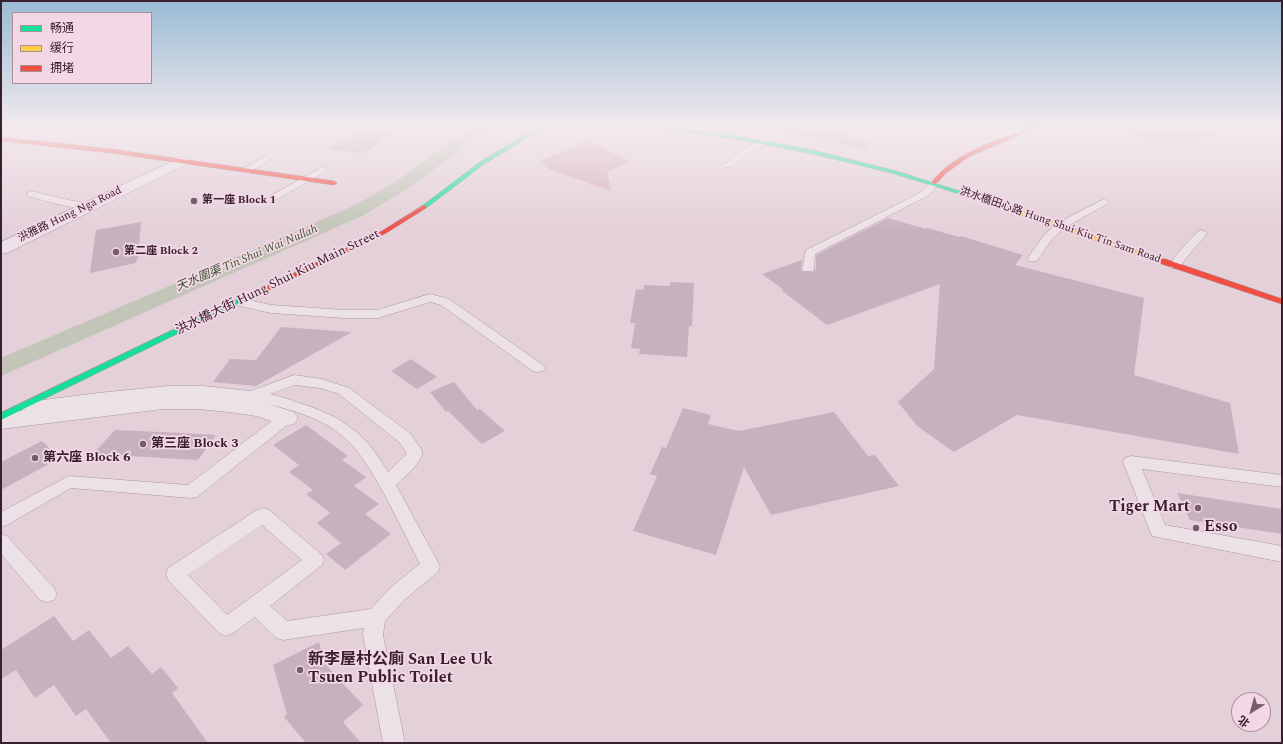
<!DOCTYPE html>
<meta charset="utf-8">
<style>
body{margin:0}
#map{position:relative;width:1283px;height:744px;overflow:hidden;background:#e4d0d9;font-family:Spectral,"Noto Sans SC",serif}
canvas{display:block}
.frame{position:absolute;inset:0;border:2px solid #382030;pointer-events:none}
.legend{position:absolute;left:12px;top:12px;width:140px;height:72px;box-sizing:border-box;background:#f4d7e4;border:1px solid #a98e9c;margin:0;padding:5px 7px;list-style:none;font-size:12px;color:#382030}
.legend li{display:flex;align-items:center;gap:8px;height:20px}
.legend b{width:20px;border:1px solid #a98e9c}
.north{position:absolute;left:1231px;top:692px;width:40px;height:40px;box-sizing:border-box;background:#f4d7e4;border:1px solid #a98e9c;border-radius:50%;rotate:217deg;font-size:11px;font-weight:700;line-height:16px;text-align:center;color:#382030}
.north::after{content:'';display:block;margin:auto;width:14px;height:18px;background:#745e6b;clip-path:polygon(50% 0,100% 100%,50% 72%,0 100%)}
</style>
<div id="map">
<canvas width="1283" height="744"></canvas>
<div class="frame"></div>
<ul class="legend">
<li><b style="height:5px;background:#16e098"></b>畅通</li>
<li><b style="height:5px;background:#ffcf43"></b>缓行</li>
<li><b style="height:5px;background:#f24e42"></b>拥堵</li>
</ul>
<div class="north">北</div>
</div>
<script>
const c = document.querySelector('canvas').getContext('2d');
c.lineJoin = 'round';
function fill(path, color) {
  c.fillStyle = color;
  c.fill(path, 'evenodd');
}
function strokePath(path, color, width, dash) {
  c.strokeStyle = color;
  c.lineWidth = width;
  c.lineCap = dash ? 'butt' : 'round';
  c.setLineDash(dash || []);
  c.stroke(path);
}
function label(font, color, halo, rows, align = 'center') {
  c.font = font + ' Spectral,"Noto Sans SC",serif';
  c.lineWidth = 3.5;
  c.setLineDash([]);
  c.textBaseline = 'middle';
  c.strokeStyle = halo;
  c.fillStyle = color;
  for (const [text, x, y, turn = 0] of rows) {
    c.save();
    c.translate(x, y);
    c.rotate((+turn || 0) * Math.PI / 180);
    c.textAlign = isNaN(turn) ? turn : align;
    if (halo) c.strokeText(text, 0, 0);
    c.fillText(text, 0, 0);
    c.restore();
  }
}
const green = new Path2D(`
 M760 127H826L869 142 867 150Z
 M1129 127H1206L1216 138 1153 143 1127 133Z
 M587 140 630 162 607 171 611 191 548 169 541 161Z`);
const water = new Path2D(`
 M471 127H491L415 184 364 215 1 376V358L251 251 357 204 398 180Z`);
const building = new Path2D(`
 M359 130H362L394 133 364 153 328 149Z
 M888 218 926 229 927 228 959 237 961 236 1023 255 1015 265 1144 298 1134 375 1230 403 1239 454 1017 415 954 452 917 426 898 402 934 369 940 284 827 325 781 290H784L762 274 802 260 801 270 804 272H813L816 269V255Z
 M141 222 138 258 137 259 136 263 90 273 96 230Z
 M670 282 694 283 692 326H689L687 357 639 354 640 349 631 348 635 323H630L636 289 643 290 644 285 670 286Z
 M281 327 352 332 256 386 213 382 230 359 256 360Z
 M411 359 437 377 417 389 391 371Z
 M454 382 477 410 480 409 505 431 482 444 448 411 446 412 430 392Z
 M683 408 711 415 708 424 739 431 834 412 868 456 875 455 899 486 771 515 744 467 716 555 633 531 657 476 650 474 662 447 666 448Z
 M306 425 348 456 342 460 366 477 354 486 379 504 365 514 391 534 345 570 326 554 341 543 317 523 330 513 306 494 313 490 289 472 299 465 273 445Z
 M115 430 183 433 216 435 198 460 93 454Z
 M42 441 60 458 1 490V462Z
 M1177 493 1282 509V534L1190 520Z
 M54 616 73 641 89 630 111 658 128 646 152 674 161 667 178 688 172 693 208 743H111L86 709 76 716 54 685 35 698 16 670 1 679V650Z
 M319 642 325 664 363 705 343 722 361 743H306L284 717 287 714 273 665Z`);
const lane = new Path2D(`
 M764 138 767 139 768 141 767 143 748 153 731 167H725L724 165 742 149Z
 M266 156 270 159 269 161 249 172 246 173 241 170Z
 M322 167 325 168 327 170 325 172 277 199H271L269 197Z
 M934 180 939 183 929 195 815 254 814 269 812 271H804L802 269 806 250 904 201 923 191 931 181Z
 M31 191 73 201 89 203 94 206C87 214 39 199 28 196L26 194Z
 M1104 199 1107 200 1109 202 1107 204 1064 228 1052 239 1037 261H1029L1027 259 1044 235 1056 224Z
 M1202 230 1207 233 1206 235 1186 258 1179 268H1171L1169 266 1177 254 1198 231Z
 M430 294 449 299 543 365 545 368 543 371 538 372 533 371 441 305 430 302 378 318H345L271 313 235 305 233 302 235 299 239 298 271 305 345 310H377Z
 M294 375 322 379 349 388 411 434 422 451V456L414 468 396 485 440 566 438 572 405 599 385 621 383 635 405 743H383L363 635 364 628 283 640 276 638 255 617 233 633 226 636 219 633 168 580 166 574 168 568 257 510 263 508 269 510 322 555 324 560 322 565 270 606 287 621 371 609 391 587 420 564C409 542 398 521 387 499 375 478 364 456 346 439 330 424 310 416 290 410 204 383 114 400 28 412L23 411 21 407 23 403 28 402 98 393 168 386H203L251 391ZM295 385 320 388 339 394 399 442 406 452V455L388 472C366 434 342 416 299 403 290 400 280 396 270 394ZM262 525 302 560 227 615 188 575Z
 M286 413 291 414 294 418 291 422 197 497 191 498 71 488 7 525 1 527V512L69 476 188 485 281 414Z
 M1131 456 1282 475V487L1142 469 1165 525 1282 546V562L1152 536 1123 462 1125 458Z
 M1 534 7 536 54 588 57 594 54 600 47 602 40 600 1 554Z`);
const street = new Path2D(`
 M988 127C999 127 1018 126 1026 136L1024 139 1019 140 990 130Z
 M182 157 187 158 189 161 187 164 7 253 1 254V242Z
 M163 393H197L229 396 259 401 294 412 298 418 294 424 286 426 256 416 229 412 197 409H163L1 429V413Z`);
const fast = new Path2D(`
 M539 127H545L484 164 426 208 421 207 480 162Z
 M644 127H664L730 135 813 150 896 171 978 197 973 198 892 173 813 154 730 138Z
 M237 299H240L244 301 1 420V413Z`);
const slow = new Path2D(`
 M973 196H977L1166 261 1165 263H1159L973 198Z`);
const jam = new Path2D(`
 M1033 127H1040L970 156 946 173 936 184 931 183C956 151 996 141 1033 127Z
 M1 137 111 149 334 181 337 183 334 185 111 153 1 141Z
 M424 205 427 207 426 208 386 233 243 303H240L236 301 382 231Z
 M1159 259H1165L1282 299V304L1159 263Z`);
const markers = [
 [194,201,4,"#745e6b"],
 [116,252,4,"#745e6b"],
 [143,444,4,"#745e6b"],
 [35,458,4,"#745e6b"],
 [1198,508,4,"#745e6b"],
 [1196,528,4,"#745e6b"],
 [300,670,4,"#745e6b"]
];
const farPoinames = [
 ["第一座 Block 1",202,201],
 ["第二座 Block 2",124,252]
];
const farStreetnames = [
 ["洪雅路 Hung Nga Road",70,215,-26],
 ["洪水橋田心路 Hung Shui Kiu Tin Sam Road",1060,226,19]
];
const farWaternames = [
 ["天水圍渠 Tin Shui Wai Nullah",247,259,-23]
];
const streetNames = [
 ["洪水橋大街 Hung Shui Kiu Main Street",278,283,-26]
];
const poiNames = [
 ["第三座 Block 3",151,444],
 ["第六座 Block 6",43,458]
];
const nearPoinames = [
 ["Tiger Mart",1190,508,"right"],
 ["Esso",1204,528],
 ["新李屋村公廁 San Lee Uk",308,661],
 ["Tsuen Public Toilet",308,679]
];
fill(green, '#d6b3b9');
fill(water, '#c2c5b7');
fill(building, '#c8b1bf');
strokePath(lane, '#aa98a1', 1);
strokePath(street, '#aa98a1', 1);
strokePath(fast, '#998892', 1);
strokePath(slow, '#998892', 1);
strokePath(jam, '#998892', 1);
fill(lane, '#ece1e7');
fill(street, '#ece1e7');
fill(fast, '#16e098');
fill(slow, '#ffcf43');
fill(jam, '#f24e42');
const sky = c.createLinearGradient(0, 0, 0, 231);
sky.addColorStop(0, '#99bbd4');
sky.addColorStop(0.55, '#f3eaee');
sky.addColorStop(1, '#f3eaee00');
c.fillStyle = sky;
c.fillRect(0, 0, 1283, 231);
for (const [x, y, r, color] of markers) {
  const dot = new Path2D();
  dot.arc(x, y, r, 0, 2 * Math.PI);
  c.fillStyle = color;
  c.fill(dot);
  strokePath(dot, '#f4d7e4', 1.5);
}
label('bold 11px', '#382030', '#f4d7e4', farPoinames, 'left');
label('11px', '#382030', '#f4d7e4', farStreetnames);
label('italic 12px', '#395731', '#f4d7e4', farWaternames);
label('13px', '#382030', '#f4d7e4', streetNames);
label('bold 13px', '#382030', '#f4d7e4', poiNames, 'left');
label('bold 16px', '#382030', '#f4d7e4', nearPoinames, 'left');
</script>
